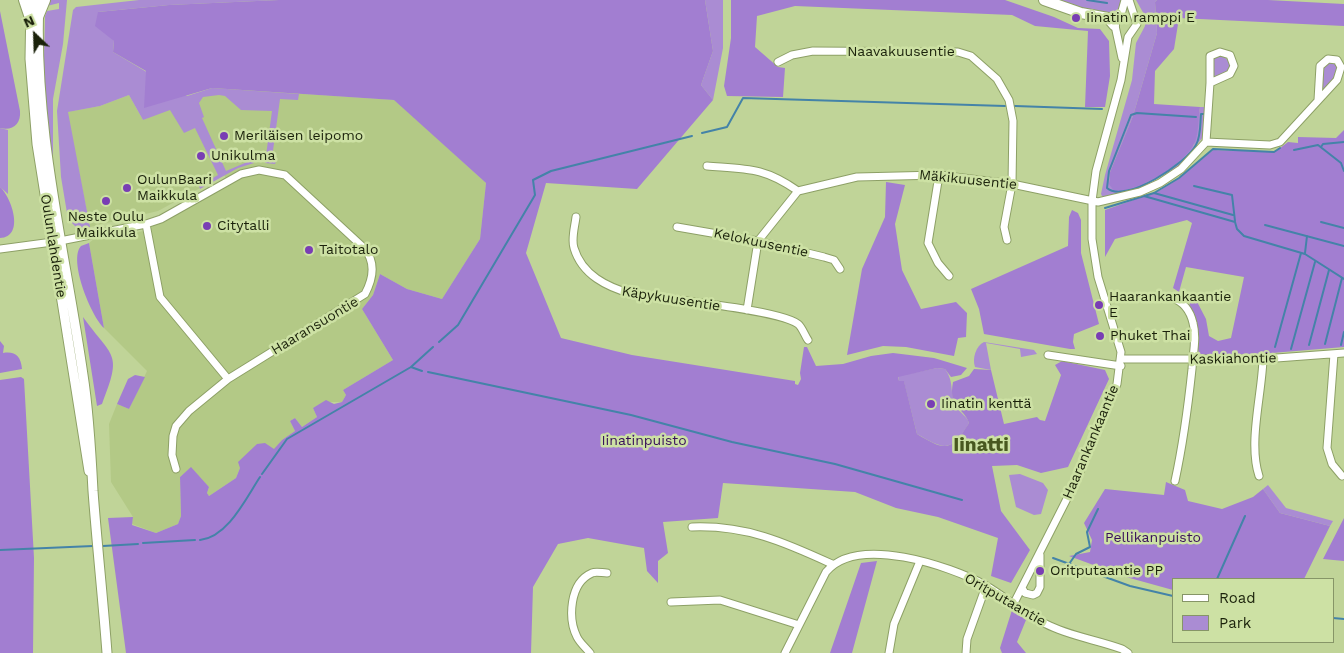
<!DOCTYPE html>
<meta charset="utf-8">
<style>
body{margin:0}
#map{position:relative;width:1344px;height:653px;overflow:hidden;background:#c0d498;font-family:"Work Sans",sans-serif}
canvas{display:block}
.legend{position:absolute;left:1172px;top:578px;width:162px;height:65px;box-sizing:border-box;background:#cde1a4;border:1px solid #869567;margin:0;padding:6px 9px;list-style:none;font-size:15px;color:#1b220b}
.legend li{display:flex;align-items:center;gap:10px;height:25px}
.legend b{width:25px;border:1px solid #869567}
.north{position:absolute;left:10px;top:10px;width:50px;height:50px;-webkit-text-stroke:4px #cde1a4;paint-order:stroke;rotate:336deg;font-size:14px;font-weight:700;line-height:20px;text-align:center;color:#1b220b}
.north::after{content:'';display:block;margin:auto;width:18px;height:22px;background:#1b220b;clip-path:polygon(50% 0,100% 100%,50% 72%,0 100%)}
</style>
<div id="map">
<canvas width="1344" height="653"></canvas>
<ul class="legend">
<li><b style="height:6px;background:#fff"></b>Road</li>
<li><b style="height:14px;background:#aa8cd3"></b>Park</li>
</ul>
<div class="north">N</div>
</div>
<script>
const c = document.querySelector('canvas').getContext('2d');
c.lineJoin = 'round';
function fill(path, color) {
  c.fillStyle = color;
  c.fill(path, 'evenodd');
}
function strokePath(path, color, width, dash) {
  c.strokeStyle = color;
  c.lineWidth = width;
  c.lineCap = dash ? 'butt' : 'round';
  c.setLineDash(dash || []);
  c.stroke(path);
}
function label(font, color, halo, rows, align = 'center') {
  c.font = font + ' "Work Sans",sans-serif';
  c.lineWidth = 5;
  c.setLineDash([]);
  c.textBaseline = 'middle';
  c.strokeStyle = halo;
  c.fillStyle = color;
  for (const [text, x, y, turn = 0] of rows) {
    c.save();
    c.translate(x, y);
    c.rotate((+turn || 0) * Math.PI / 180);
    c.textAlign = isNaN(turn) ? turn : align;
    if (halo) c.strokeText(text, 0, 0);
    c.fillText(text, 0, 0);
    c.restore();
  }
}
const built = new Path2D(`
 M212 88 395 100 486 183 480 239 442 299 407 289 380 274 373 295 362 309 393 360 343 390 346 395 342 402H327L313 408 317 417 302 427 295 418 290 421 295 431 282 440 274 450 240 468 236 478 209 496 207 493 209 487 191 468 180 477 181 516 178 524 156 533 132 524 133 517 111 482 109 424 117 404 129 409 147 371 104 328 89 243 94 239 144 231 230 185 224 175 158 211 90 227 67 112 100 106 129 95 143 120Z`);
const green = new Path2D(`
 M48 0H67L63 44 53 99V157C39 131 45 48 45 16L47 11 59 9V3L47 6Z
 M139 0H279L169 5 98 12 114 41 113 52 187 96 212 88 299 94 298 100 280 99 272 158H277L275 164 265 163 272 111 241 110 225 96 219 95 203 97 199 103 204 117 202 118 226 171 252 160 254 163 238 168 200 189 199 186 218 175 195 128 184 133 170 110 143 120 129 95 100 106 68 112 90 227 77 228 68 219 61 177 57 111 73 10 76 7Z
 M705 0H723V48L713 100 701 85 713 51Z
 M1050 0H1122L1119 8 1111 18Z
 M1136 0H1157L1155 2 1157 33 1133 116 1110 172 1109 184 1146 183 1164 172 1194 145 1200 107H1205L1203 137 1179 166 1139 189 1103 198 1101 194 1105 175 1132 80 1136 43 1145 26V16Z
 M1217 57H1224L1230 62 1231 69 1228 74 1213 77 1214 59Z
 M1326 62H1334L1338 67 1337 77 1322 92 1321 75Z
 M0 128 8 130V194L0 187Z
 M984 342 1034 350 1037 354 1021 357 1020 349 986 343 991 370 975 367C972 358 976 346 984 342Z
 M937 368 945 369C955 383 949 392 956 407 960 413 967 416 969 423 951 453 945 450 917 434L904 382 899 381 898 376Z
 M1020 474 1043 483 1048 490 1041 514 1034 515 1016 507 1009 475Z
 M1268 485 1286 508 1333 521 1330 526 1280 513 1263 489Z`);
const forest = new Path2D(`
 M279 0H705L713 51 701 85 713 100 637 189 546 183 526 253 561 338 632 355 795 381V384L798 385 801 379 800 373 804 347H807L816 366 843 364 871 356 893 353 934 358 967 368 961 375 951 377 945 369 937 368 898 377 899 381H904L917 434C945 451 951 452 969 423 963 406 948 409 953 382L969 376 974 369 991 370 1004 424 1037 417 1040 420 1045 421 1061 375 1055 365 1062 361 1105 370 1109 379 1068 467 1041 473 1017 465 992 466 1001 511 1030 550 1011 583 991 576 998 538 938 517 896 508 855 492 723 483 718 518 663 522 668 553 658 561V583L647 571 644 548 588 538 558 544 533 587 531 653H126L108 518 133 517 132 525 156 533 178 524 181 516 180 477 191 467 209 487 207 493 209 496 236 478 240 468 238 462 257 444 265 443 274 449 282 440 295 431 290 421 295 418 302 427 317 417 313 408 326 400 334 404 342 402 346 395 343 390 393 360 362 309 373 295 380 274 407 289 442 299 480 239 486 183 394 100 212 88 144 108 146 71 113 52 114 41 95 26 98 12 169 5Z
 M731 0H1005L1054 17 1078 28 1100 29 1109 41 1110 76 1105 107H1085L1088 31 1035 26 1012 15 795 6 757 16 755 47 778 67 785 68 783 97 727 96 724 86 731 38Z
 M1157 0H1268L1344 4V26L1179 18 1174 49 1155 71 1154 104 1200 107C1198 118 1199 137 1193 146 1178 168 1140 191 1114 191L1109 184 1110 172 1133 116 1157 33 1155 2Z
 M0 11 20 111C21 124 13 131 0 128Z
 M1344 130V347L1260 354 1199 356 1193 313 1189 306 1193 294 1206 319 1209 336 1218 341 1231 338 1244 277 1186 267 1179 292 1173 288 1192 223 1187 220 1115 239 1105 257V210L1159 191 1180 178 1213 150 1275 152 1288 142 1298 143V137L1336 138Z
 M886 182 905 185 895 224 902 270 921 309 956 302 967 313 966 337 958 338 954 356 906 347 883 346 847 355 862 269 885 217Z
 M0 187C12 198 25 237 0 238Z
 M1072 210 1078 213 1081 220V253L1099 324 1074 334 1073 342 1075 349H1070L984 334 979 309 971 289 1068 246 1069 217Z
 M89 243 104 328C91 316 68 260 81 246Z
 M83 317C113 359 123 351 102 404L97 406Z
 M0 341 4 346 3 353C15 351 21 356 22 369L0 373Z
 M135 375 145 377 129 409 117 404 128 379Z
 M21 377 24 379 34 558 33 653H0V380Z
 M1166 482 1185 490 1188 501 1222 509 1253 497 1263 489 1280 513 1330 526 1304 579H1173V590L1126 577 1069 556 1090 552 1092 540 1084 523 1105 489 1164 495Z
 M1344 518V561L1323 559Z
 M877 561 852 653H830L861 563Z
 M1012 610 1026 620 1017 642 1026 653H1002L1000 648Z`);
const stream = new Path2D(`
 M1087 0 1107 3
 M1015 106 1102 109
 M1196 117 1137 113 1131 115 1109 171 1107 188C1125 204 1187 163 1196 145 1201 136 1200 124 1201 114H1204
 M702 133 727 127 743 98 1005 106
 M1321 147 1323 144 1344 142
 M1294 150 1318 145 1341 163 1344 171
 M1194 186 1232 195 1235 221
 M1154 193 1233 215
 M1144 196 1235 222 1237 229 1244 236 1305 254 1344 279
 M1105 208 1154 193 1179 178 1213 149 1274 152 1280 148
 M1321 222 1344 228
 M1265 225 1344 246
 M1305 253 1307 236
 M439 342 458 325 535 195 533 180 551 171 692 136
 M1325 344 1342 278
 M1309 345 1329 270
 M1341 345 1344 332
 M1275 347 1301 253
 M1291 349 1315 262
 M411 367 433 347
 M428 372 631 415 732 442 835 464 962 500
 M262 474 287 439 411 367 422 371
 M200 540C228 537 246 498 260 477
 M143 543 195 540
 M103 546 138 544
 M0 550 93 546
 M1053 558 1130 586 1173 596
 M1069 564 1076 554 1090 547 1087 532 1098 509
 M1217 579 1245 516
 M1333 618 1344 619`);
const minor = new Path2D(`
 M1122 58 1114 21 1122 11 1125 0
 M778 62 792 55 813 51 958 52 971 56 997 79 1009 100 1013 121 1012 184 1004 227 1007 240
 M1206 142 1210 83 1230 74 1234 66 1230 55 1220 52 1210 56V83
 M707 166C747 169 764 167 798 191
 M939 175 928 243 938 263 949 276
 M576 217C575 226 571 239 574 248 582 275 607 287 632 294 662 298 780 310 798 324 802 327 805 336 808 340
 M146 224 160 297 228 379
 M677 227 758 241 824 257 834 260 840 269
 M0 249 60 241 146 224 161 219 241 174 259 170 285 175 364 248C376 262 373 279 365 294L228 379 189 411 176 426 173 436 172 455 176 469
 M1172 298C1184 302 1190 310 1193 323 1197 338 1193 354 1192 369 1188 407 1183 444 1175 481
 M747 310 758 241 798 191 857 177 939 175 1012 184 1098 202 1140 192 1160 183 1181 169 1206 142 1270 145 1280 142 1337 80 1341 67 1337 60 1328 59 1320 66 1318 100
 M1334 354 1327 448 1332 464 1342 476
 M1048 355 1121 366
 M1121 359H1263L1344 353
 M1259 476C1248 443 1262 394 1263 359
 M692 527C746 525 784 542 832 564
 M1022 588 1025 593 1033 595 1037 593 1040 587V555
 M671 602 720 600 799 625
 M1014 603 1077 479 1117 384 1121 352 1098 277 1092 239V201L1096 171 1121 80 1128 37 1137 24 1129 0
 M590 653C586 648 580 643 577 637 568 619 569 583 592 573 596 571 602 573 607 573
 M785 653 826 572C857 534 950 566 985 585 1006 597 1024 614 1046 624 1069 636 1098 640 1122 649L1128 653
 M889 653 894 624 920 561
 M966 653 967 639 986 586`);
const major = new Path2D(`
 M31 0 30 59 37 144 89 471
 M39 0C33 127 65 250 83 375 89 413 91 452 93 491 97 545 103 599 107 653`);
const highway = new Path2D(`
 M24 0 30 18
 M1044 0 1081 13 1108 18 1114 25
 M38 17 45 0`);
const markers = [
 [1076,18,5,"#793eb4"],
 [224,136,5,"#793eb4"],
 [201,156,5,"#793eb4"],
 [127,188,5,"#793eb4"],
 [106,201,5,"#793eb4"],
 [207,226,5,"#793eb4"],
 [309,250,5,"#793eb4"],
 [1099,305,5,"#793eb4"],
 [1100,336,5,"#793eb4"],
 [931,404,5,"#793eb4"],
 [1040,571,5,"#793eb4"]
];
const poiNames = [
 ["Iinatin ramppi E",1086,18],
 ["Meriläisen leipomo",234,136],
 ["Unikulma",211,156],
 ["OulunBaari",137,180],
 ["Maikkula",137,196],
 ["Neste Oulu",106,217,"center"],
 ["Maikkula",106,233,"center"],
 ["Citytalli",217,226],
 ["Taitotalo",319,250],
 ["Haarankankaantie",1109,297],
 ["E",1109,313],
 ["Phuket Thai",1110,336],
 ["Iinatin kenttä",941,404],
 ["Oritputaantie PP",1050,571]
];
const streetNames = [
 ["Naavakuusentie",901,52],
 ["Mäkikuusentie",968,180,6],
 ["Kelokuusentie",761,243,12],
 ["Oulunlahdentie",53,246,81],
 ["Käpykuusentie",671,299,9],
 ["Haaransuontie",315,326,-31],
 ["Kaskiahontie",1233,359,-1],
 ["Haarankankaantie",1091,442,-67],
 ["Oritputaantie",1005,600,30]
];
const parkNames = [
 ["Iinatinpuisto",644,441],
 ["Pellikanpuisto",1153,538]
];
const districtNames = [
 ["Iinatti",981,445]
];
fill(built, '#b3c986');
fill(green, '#aa8cd3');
fill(forest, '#a27ed1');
strokePath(stream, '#4483a8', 2);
strokePath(minor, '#8da066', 9);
strokePath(major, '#8da066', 11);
strokePath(highway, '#8da066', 12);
strokePath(minor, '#fff', 7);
strokePath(major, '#fff', 9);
strokePath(highway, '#fff', 10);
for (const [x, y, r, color] of markers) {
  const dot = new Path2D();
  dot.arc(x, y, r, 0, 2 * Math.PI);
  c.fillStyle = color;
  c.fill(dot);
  strokePath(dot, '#cde1a4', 2);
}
label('14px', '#1b220b', '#cde1a4', poiNames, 'left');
label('14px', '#1b220b', '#cde1a4', streetNames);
label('14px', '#370e59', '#cde1a4', parkNames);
label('bold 19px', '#48581f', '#cde1a4', districtNames);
</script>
